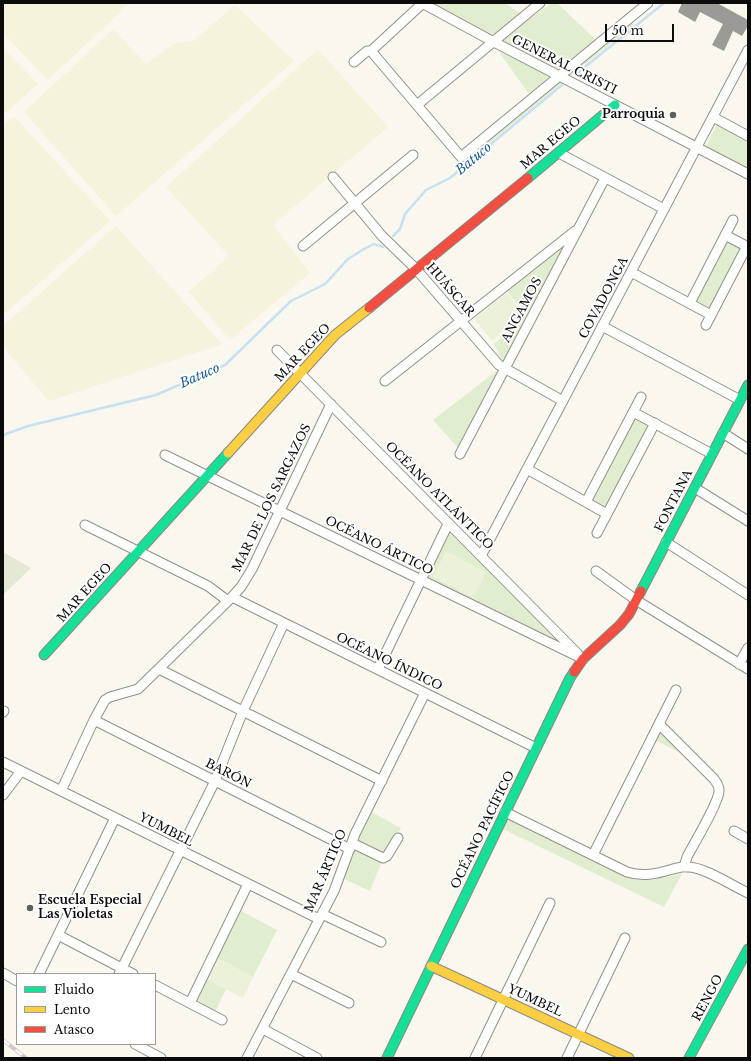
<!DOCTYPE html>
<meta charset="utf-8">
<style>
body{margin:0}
#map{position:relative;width:751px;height:1061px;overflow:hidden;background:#f9f7ee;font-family:"Libre Baskerville",serif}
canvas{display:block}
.frame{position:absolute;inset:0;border:4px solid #0b0b0b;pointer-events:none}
.legend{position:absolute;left:16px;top:973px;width:140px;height:72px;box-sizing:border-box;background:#fff;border:1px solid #9d9d9d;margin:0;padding:5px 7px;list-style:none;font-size:12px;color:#0b0b0b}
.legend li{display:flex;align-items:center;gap:8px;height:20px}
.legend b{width:20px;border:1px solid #9d9d9d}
.scale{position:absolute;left:605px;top:24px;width:69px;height:18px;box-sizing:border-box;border:2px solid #0b0b0b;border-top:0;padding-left:5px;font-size:12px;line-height:14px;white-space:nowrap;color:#0b0b0b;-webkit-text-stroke:3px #fff;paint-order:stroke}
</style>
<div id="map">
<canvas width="751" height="1061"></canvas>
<div class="frame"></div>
<ul class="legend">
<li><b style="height:5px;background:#16e098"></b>Fluido</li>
<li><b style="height:5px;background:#ffcf43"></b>Lento</li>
<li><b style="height:5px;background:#f24e42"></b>Atasco</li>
</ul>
<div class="scale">50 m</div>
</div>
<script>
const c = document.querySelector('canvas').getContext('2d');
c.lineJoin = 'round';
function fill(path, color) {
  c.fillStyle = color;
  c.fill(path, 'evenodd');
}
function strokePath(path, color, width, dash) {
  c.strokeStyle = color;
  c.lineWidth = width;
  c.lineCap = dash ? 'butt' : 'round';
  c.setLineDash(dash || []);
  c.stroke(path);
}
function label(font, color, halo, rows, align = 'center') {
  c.font = font + ' "Libre Baskerville",serif';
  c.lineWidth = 4;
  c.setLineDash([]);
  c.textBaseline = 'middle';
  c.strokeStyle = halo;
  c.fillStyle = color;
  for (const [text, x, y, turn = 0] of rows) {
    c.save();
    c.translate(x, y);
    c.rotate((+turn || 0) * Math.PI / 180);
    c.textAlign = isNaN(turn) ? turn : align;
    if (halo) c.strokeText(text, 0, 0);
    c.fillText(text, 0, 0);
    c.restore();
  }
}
const farmland = new Path2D(`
 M3 3H130L48 80 3 33Z
 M235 5 294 61 116 216 24 112 113 29 146 64 174 44 193 41Z
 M3 48 38 84 3 115Z
 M318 49 388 127 273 225 310 273 230 340 189 292 229 256 166 187Z
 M14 116 110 221 3 315V126Z
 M116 226 222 344 49 401 3 347V326Z`);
const green = new Path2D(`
 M433 3H505L522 15 494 37 431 4Z
 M552 3H557L596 40 557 69 499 41Z
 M631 22 634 25 569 77 565 74Z
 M499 52 552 74 529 94Z
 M559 77 566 80 466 162 462 158Z
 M717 124 748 140V169L706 146Z
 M572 237 504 364 494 344 526 315 506 290Z
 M727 240 743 248 710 311 694 302Z
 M498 370 459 449 433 420Z
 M636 416 650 424 606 509 591 500Z
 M450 530 571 650 425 579Z
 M659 727 683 751 682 754 653 739Z
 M371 812 401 828 387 854 383 855 357 842 358 834Z
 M508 819 633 878 652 880 682 874 664 907 503 829Z
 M354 846 382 861 370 891 342 878Z
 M239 910 277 930 253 977 217 958Z
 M206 979 226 989 215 1012 193 1002Z`);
const cemetery = new Path2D(`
 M3 552 31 568 3 595Z`);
const pitch = new Path2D(`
 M507 293 523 314 492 341 474 319Z
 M446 551 486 572 474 598 433 577Z
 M216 958 253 977 243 998 206 979Z`);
const stream = new Path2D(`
 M575 75 664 3
 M393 236 400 229 405 214 426 190 450 178 562 85
 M3 435 28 426 156 395 225 365 291 301 325 284 348 259 364 249 374 244 383 247`);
const building = new Path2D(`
 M682 3H717L748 20V26L742 36 733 31 724 51 712 45 723 24 700 12 695 22 678 12Z`);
const street = new Path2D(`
 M422 3 492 41 748 174
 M371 51 461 157 648 3
 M354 62 367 51H371L423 3
 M417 105 540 3
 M713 117 748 136
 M559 153 664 209
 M333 177 382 236 416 269 499 365 563 401
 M725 235 748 247
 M303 246 413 155
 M631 272 711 315
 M690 303 733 220
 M706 325 747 246
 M602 326 740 400
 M277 350 578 654
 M385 381 575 231
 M633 412 712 454
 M723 433 748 449
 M460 454 605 178
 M165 455 583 659
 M527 469 607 514
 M695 488 748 521
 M586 502 641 397
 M85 525 208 586 228 601
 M597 533 655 423
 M666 542 748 595
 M481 556 748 50
 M596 571 636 600 748 669
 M232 597 536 748
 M739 664 748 648
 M159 669 382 781
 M378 669 448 524
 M3 712 4 711
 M94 720 350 849
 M659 724 714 779C717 783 719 786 719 790 720 801 693 845 687 857L684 867
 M3 762 319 919
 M61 791 94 720 105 700 110 697 138 689 232 597 241 587 252 569 331 404
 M3 795 21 771
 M505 812 627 872C643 877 656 874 673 869 678 868 683 866 688 867 704 867 733 886 748 893
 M734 831 748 839
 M352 843 383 858 387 856 398 838
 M593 855 676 690
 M322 914 381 942
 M58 935 133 974
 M3 973 17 981
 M39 974 115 818
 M119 974 215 781 243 711 284 623
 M291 974 349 1003
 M155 985 222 1020
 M190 1003 248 884
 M263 1029 317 1058
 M135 1044 161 1058
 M247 1058 334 891 355 834 425 693
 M475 1058 550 903
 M567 1058 625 938`);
const fast = new Path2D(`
 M528 178 615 105
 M641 591 748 385
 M44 655 228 453
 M387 1058 570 678 574 672
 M689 1058 748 949`);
const slow = new Path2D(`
 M228 453 335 335 369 308
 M431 966 629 1058`);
const jam = new Path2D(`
 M369 308 528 178
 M574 672 583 659 620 625 629 614 641 591`);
const rail = new Path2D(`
 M3 1040 26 1058`);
const markers = [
 [673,115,4,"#5e5e5a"],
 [30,908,4,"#5e5e5a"]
];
const streetNames = [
 ["GENERAL CRISTI",564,65,27],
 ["MAR EGEO",551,143,-40],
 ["HUÁSCAR",450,290,49],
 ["COVADONGA",604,298,-62],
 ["ANGAMOS",522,310,-62],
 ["MAR EGEO",303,353,-47],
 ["OCÉANO ATLÁNTICO",439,496,45],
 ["MAR DE LOS SARGAZOS",272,498,-64],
 ["FONTANA",674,501,-63],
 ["OCÉANO ÁRTICO",379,546,26],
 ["MAR EGEO",85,593,-48],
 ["OCÉANO ÍNDICO",389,662,26],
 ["BARÓN",228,774,27],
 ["YUMBEL",166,830,27],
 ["OCÉANO PACÍFICO",483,830,-64],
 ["MAR ÁRTICO",326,871,-67],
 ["RENGO",708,998,-62],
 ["YUMBEL",535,1001,25]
];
const poiNames = [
 ["Parroquia",665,115],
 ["Escuela Especial",38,901,"left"],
 ["Las Violetas",38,915,"left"]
];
const waterNames = [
 ["Batuco",474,159,-40],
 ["Batuco",200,376,-24]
];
fill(farmland, '#f5f3db');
fill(green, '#e1edcf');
fill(cemetery, '#e4e9d3');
fill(pitch, '#ebf2d9');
strokePath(stream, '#c7e1f1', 2.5);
fill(building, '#9c9a94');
strokePath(street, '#92918d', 11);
strokePath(fast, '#898884', 11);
strokePath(slow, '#898884', 11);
strokePath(jam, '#898884', 11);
strokePath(street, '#fefefc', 9);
strokePath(fast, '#16e098', 9);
strokePath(slow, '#ffcf43', 9);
strokePath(jam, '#f24e42', 9);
strokePath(rail, '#d5c5c4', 4);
strokePath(rail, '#fff', 2.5, [8]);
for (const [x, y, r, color] of markers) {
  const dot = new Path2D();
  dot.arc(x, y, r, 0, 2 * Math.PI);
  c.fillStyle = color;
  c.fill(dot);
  strokePath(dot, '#fff', 1.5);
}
label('12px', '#0b0b0b', '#fff', streetNames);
label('bold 12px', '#0b0b0b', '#fff', poiNames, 'right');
label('italic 13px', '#1d5d93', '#fff', waterNames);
</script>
